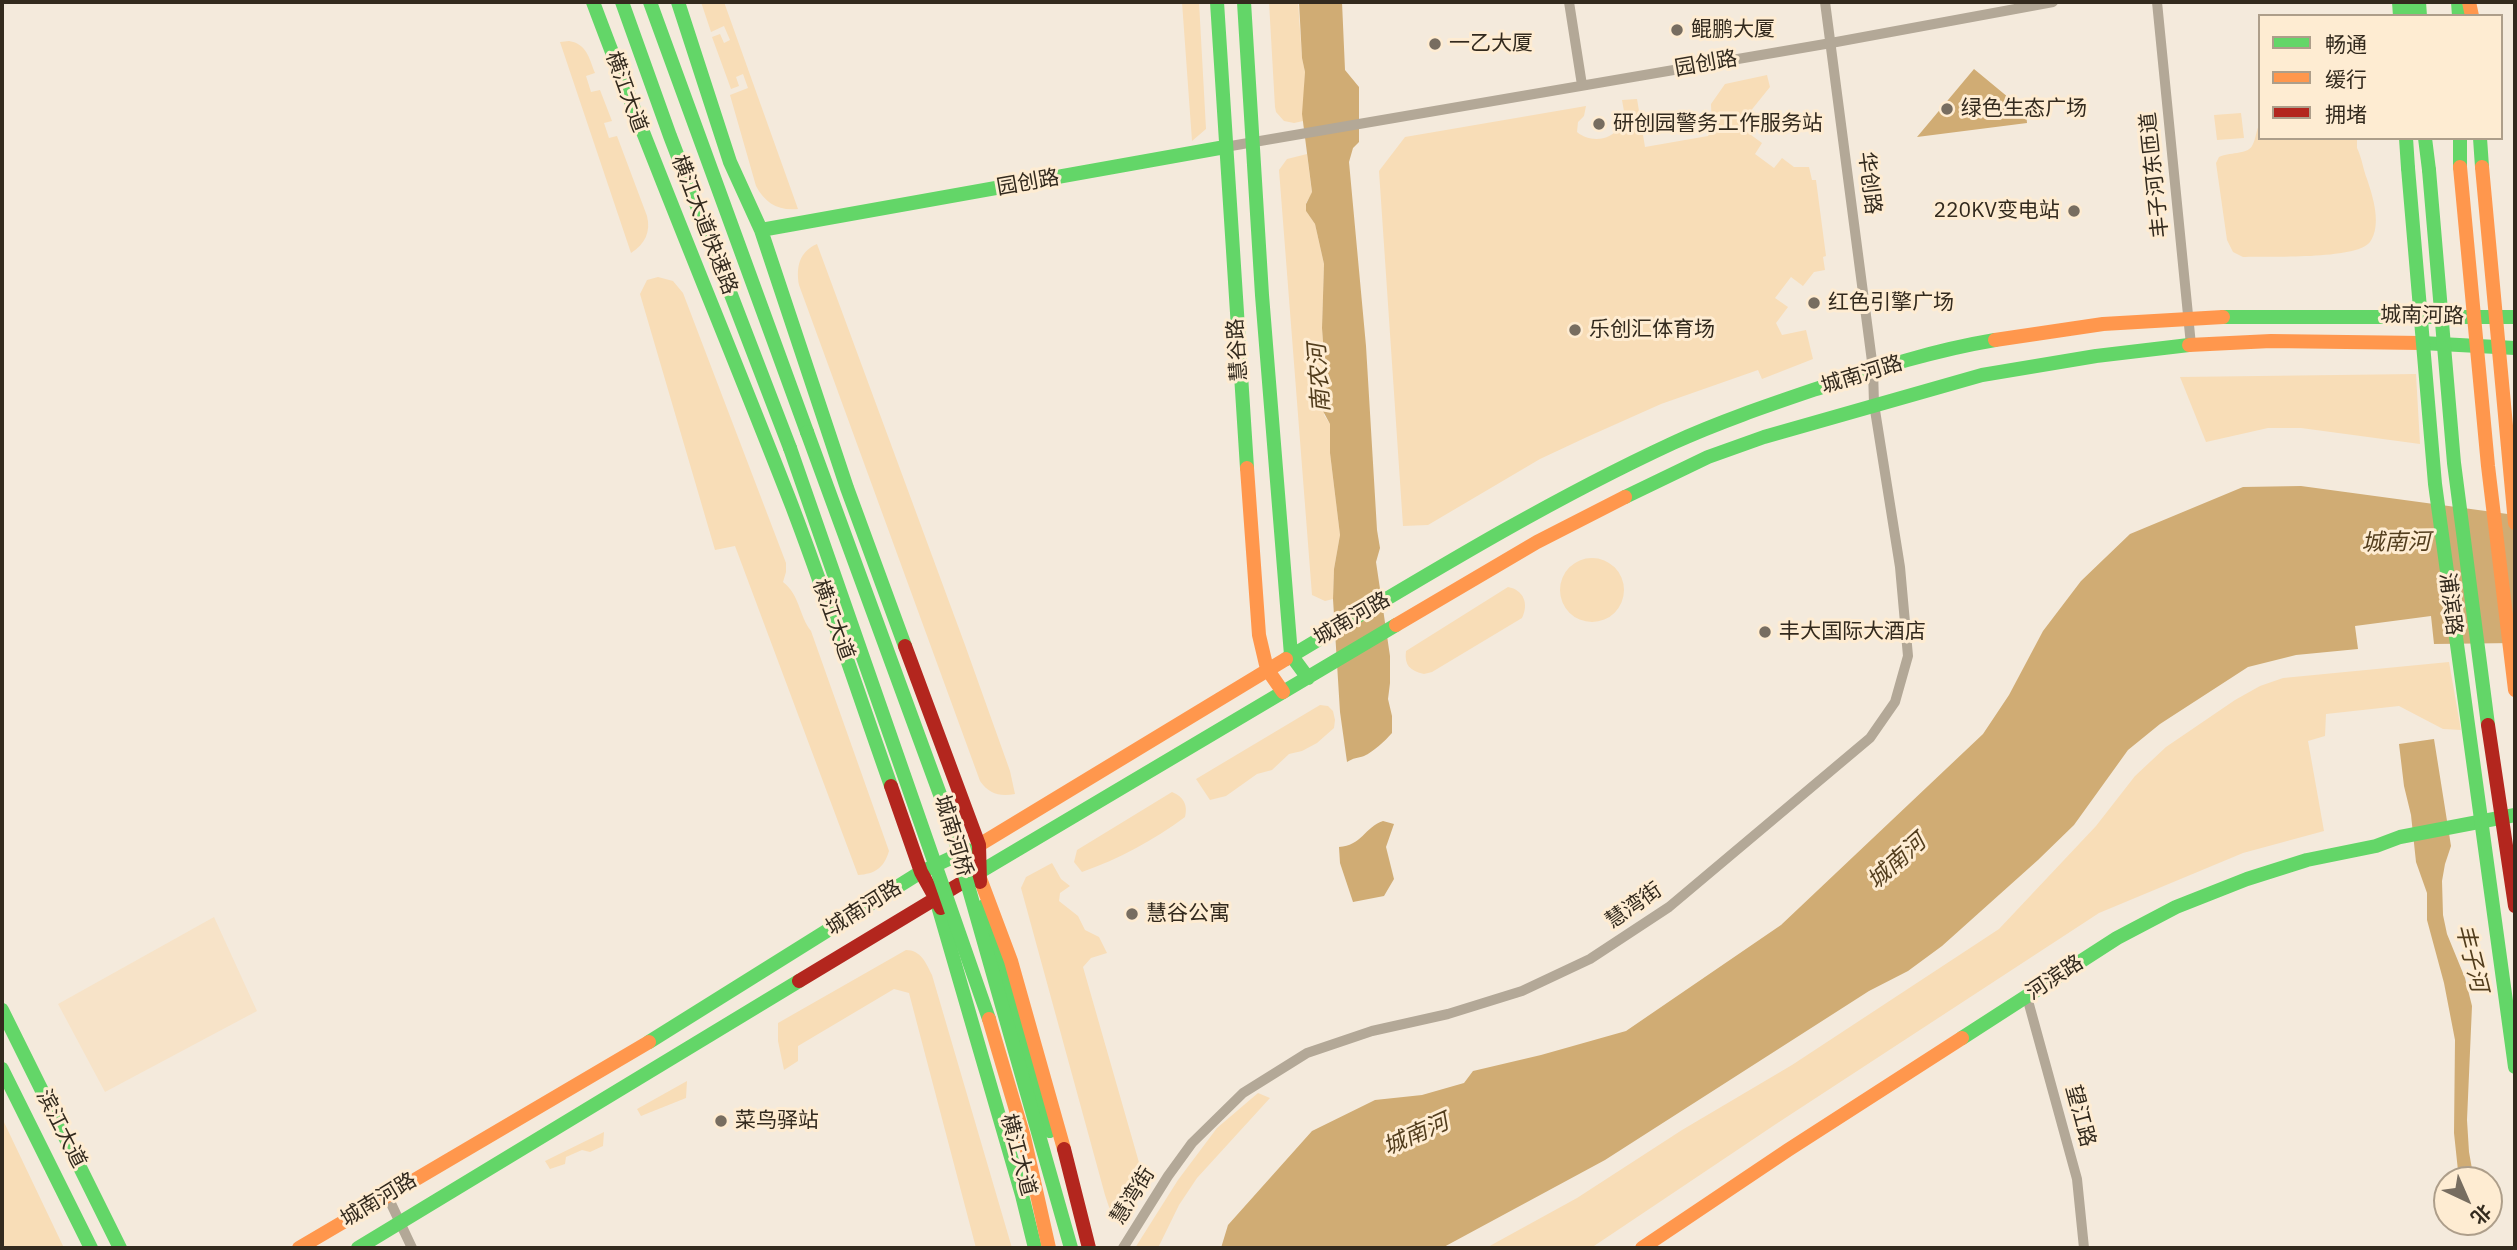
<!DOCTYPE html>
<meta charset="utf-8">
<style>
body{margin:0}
#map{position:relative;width:2517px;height:1250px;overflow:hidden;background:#f4eadc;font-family:"IBM Plex Sans","Noto Sans SC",sans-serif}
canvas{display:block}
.frame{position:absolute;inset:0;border:4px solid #332a1e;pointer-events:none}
.legend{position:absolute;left:2258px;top:14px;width:245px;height:126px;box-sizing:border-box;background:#feecd2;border:2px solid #ad9e8a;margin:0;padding:9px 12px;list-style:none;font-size:21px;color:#332a1e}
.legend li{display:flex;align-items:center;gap:14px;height:35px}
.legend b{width:35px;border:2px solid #ad9e8a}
.north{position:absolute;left:2433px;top:1166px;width:70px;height:70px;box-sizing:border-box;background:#feecd2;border:2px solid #ad9e8a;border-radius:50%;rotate:136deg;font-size:19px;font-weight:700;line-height:28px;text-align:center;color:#332a1e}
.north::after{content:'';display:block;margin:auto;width:24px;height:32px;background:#776d60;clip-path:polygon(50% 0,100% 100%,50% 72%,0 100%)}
</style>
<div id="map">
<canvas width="2517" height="1250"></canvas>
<div class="frame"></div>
<ul class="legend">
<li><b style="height:9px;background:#63d668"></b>畅通</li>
<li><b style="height:9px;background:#ff974d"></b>缓行</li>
<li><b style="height:9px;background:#b3261e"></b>拥堵</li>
</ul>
<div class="north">北</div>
</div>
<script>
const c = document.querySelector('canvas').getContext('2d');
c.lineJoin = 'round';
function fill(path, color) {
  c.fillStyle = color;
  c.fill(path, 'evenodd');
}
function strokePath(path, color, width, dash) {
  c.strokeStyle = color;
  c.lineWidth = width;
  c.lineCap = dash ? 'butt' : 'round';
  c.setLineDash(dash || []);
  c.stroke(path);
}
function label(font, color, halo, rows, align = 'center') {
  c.font = font + ' "IBM Plex Sans","Noto Sans SC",sans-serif';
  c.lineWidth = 6;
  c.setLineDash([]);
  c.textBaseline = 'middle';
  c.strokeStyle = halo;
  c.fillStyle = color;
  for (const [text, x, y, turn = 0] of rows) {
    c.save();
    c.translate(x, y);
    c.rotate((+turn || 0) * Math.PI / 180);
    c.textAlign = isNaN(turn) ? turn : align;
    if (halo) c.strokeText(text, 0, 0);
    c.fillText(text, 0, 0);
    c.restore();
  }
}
const built = new Path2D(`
 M214 917 257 1011 105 1092 58 1004Z`);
const green = new Path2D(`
 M701 2H724L798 209C778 211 765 203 756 186L730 95 748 88 743 74 736 77 739 86 731 89 712 37 720 34 724 43 730 40 724 26 711 32Z
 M1182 2H1199L1206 129 1192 141Z
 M1269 2H1298L1302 58 1305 72 1303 121 1294 123 1284 121 1276 112 1275 107Z
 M569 41C587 44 589 58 595 73L586 76 591 92 600 90 612 121 604 123 609 138 617 136 647 216C651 232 645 244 631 253L560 42Z
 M1767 75 1770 87 1745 118 1747 132 1762 143 1755 154 1774 168 1782 158 1794 167H1809L1812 180H1816L1826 256 1823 257 1825 270 1814 272 1803 286 1791 277 1775 298 1788 307 1776 323 1782 335 1806 330 1813 359 1762 379 1758 370 1661 404 1587 437 1540 459 1428 525 1403 526 1379 171 1405 137 1586 106 1584 116 1578 122 1577 132C1590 143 1611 141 1620 126L1617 118 1625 117 1622 100 1637 99 1645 147 1708 136 1712 130 1711 104 1725 84Z
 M2241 113 2244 138 2217 140 2214 115Z
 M2260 123V138H2357V148C2362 158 2363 169 2367 179 2373 197 2382 225 2370 242 2357 260 2267 256 2243 257L2233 252 2227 240 2216 163 2219 157C2228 152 2247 155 2252 146 2256 139 2256 130 2260 123Z
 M1307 154 1312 193 1306 203V211L1315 224 1324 264 1322 328 1327 396 1324 415 1330 424V453L1340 535 1334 569 1333 599 1325 601 1312 595 1279 170 1287 159Z
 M817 244 965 645 1010 771 1015 794C1000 797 989 794 980 781L799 285C796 267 799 252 817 244Z
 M658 277 673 281 683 293 786 563V572L783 582C800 595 799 616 811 631L889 851C884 868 875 874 858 875L735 546 715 550 640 294 647 280Z
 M2416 374 2420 444 2301 428H2268L2206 442 2180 377Z
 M1560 590a32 32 0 1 1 64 0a32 32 0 1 1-64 0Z
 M1508 587C1524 590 1529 604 1522 618L1432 672 1424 674C1410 671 1404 665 1406 651Z
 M2449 662 2461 730 2443 729 2399 706 2326 714 2325 736 2308 741 2324 831 2243 853 2099 913 1776 1124 1591 1248H1486L1577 1198 1682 1130 1792 1065 1999 929 2096 826 2135 776 2166 747 2235 700 2260 686 2283 678Z
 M1320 705 1328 706 1333 711 1335 720 1334 728 1317 743 1302 751 1289 754 1272 770 1257 774 1226 796 1210 800 1196 779Z
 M1172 792C1184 797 1188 805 1185 817 1154 840 1119 859 1082 872L1074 862 1077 850Z
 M1052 863 1061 879 1070 886 1060 893 1059 901 1078 916 1085 930 1099 937 1107 953 1091 958 1083 967 1140 1166 1152 1177 1124 1217C1111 1220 1109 1206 1105 1195L1021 888 1026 877Z
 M906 950C921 950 926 963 932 975L1012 1248H976L909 993 894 989 798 1046V1061L784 1070 778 1041V1023Z
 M687 1081 686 1098 641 1116 637 1109Z
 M1258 1093 1270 1098 1197 1178 1179 1205 1158 1248H1135L1178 1180 1217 1128Z
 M2 1118 64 1248H2Z
 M604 1132 603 1146 590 1152 582 1150 566 1157 565 1164 550 1169 545 1161Z`);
const water = new Path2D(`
 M1299 2H1342L1345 70 1359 87V142L1353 148 1349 162 1366 346 1377 530 1380 548 1376 562 1390 656V683L1388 699 1392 716V733C1385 741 1373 752 1364 756 1358 758 1353 758 1347 762L1340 712 1333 599 1334 569 1340 535 1330 453V424L1323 411 1327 396 1322 328 1324 264 1315 224 1306 211V204L1312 192 1302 114 1305 72 1302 58Z
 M1974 69 2026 112 2027 123 1917 137Z
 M2301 486 2515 515V643L2434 644 2431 616 2355 626 2358 649 2296 655 2248 667 2160 724 2128 750 2074 825 2038 860 1942 946 1908 971 1869 991 1605 1160 1442 1248H1221L1228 1225 1312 1131 1375 1100 1422 1095 1464 1083 1473 1071 1541 1055 1626 1031 1781 925 1983 734 2009 695 2043 631 2081 581 2130 534 2243 487Z
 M2434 739 2451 846 2445 864 2442 881 2443 915 2447 934 2465 978 2472 1006 2467 1120 2469 1152 2474 1180H2459L2454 1133 2455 1040 2444 983 2427 920V893L2416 862 2411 815 2404 786 2399 744Z
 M1383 821 1394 824 1386 847 1394 879 1384 896 1353 902 1340 863 1339 847C1361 846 1365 827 1383 821Z`);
const street = new Path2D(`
 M1569 2 1582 85
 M2157 2 2191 345
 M1225 147 1831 43 2053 2
 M2027 997 2077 1179 2084 1248
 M387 1195 412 1248
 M1123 1248 1168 1176 1192 1143 1243 1093 1307 1053 1372 1031 1448 1014 1522 991 1590 959 1669 907 1870 738 1895 702 1908 656 1900 567 1874 404 1873 369 1825 2`);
const fast = new Path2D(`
 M593 2C656 171 726 337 792 506 827 598 858 693 891 786
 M622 2 670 136 790 448
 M650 2 807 432
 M678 2 730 162 761 230 847 488 905 646
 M1217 2 1247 468
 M1244 2 1262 295 1291 655 1308 678
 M2399 2 2400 16
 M2406 2 2409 16
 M2419 2 2420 16
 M2458 2 2459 16
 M2406 138 2408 168
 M2425 138 2429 170
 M2460 138V167
 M2480 138 2482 167
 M761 230 1225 147
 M2223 317H2515
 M2422 343 2515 348
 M1625 497 1708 457 1764 437 1982 375 2096 356 2189 345
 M1286 659C1412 584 1539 505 1673 443 1721 421 1772 404 1822 387 1878 368 1935 350 1995 340
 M978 873 1396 625
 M936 899 1022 1195 1035 1248
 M984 906 1050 1131
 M2 1010 120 1248
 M1962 1038 2117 938 2176 907 2247 879 2307 860 2376 846 2400 837 2515 815
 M649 1042 921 872 968 850
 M2 1069 91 1248
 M358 1248 799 981`);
const slow = new Path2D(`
 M2469 2 2472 16
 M1995 340 2103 324 2223 317
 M2189 345 2271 341 2422 343
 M1247 468 1259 635 1267 669 1283 692
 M1396 625 1537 542 1625 497
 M979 845 1286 659
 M978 873 1011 961 1064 1149
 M299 1248 649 1042
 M1642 1248 1788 1150 1962 1038`);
const jam = new Path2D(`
 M905 646 979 845 980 882
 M891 786 921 872 941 908
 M799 981 973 876
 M1064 1149 1089 1248`);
const fastBridge = new Path2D(`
 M2408 168 2435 484 2515 1067
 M2429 170 2454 463 2488 725
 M807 432 949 819 1071 1248
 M790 448 989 1019`);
const slowBridge = new Path2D(`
 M2460 167 2488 466 2515 690
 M2482 167 2515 523
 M989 1019 1024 1137 1049 1248`);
const jamBridge = new Path2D(`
 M2488 725 2515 906`);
const markers = [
 [1677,30,7,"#776d60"],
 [1435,44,7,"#776d60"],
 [1947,109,7,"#776d60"],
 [1599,124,7,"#776d60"],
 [2074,211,7,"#776d60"],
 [1814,303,7,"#776d60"],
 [1575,330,7,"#776d60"],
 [1765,632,7,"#776d60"],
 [1132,914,7,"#776d60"],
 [721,1121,7,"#776d60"]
];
const poiNames = [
 ["鲲鹏大厦",1691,30],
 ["一乙大厦",1449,44],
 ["绿色生态广场",1961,109],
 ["研创园警务工作服务站",1613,124],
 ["220KV变电站",2060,211,"right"],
 ["红色引擎广场",1828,303],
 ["乐创汇体育场",1589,330],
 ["丰大国际大酒店",1779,632],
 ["慧谷公寓",1146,914],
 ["菜鸟驿站",735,1121]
];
const streetNames = [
 ["园创路",1706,64,-10],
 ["横江大道",626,92,70],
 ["丰子河东匝道",2155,175,-96],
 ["园创路",1028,183,-10],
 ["华创路",1869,183,83],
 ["横江大道快速路",704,225,69],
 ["城南河路",2422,316,1],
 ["慧谷路",1238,350,-94],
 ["城南河路",1862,375,-17],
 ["浦滨路",2450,604,83],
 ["城南河路",1352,619,-30],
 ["横江大道",833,620,70],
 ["城南河桥",953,836,73],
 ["慧湾街",1634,906,-35],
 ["城南河路",864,908,-32],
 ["河滨路",2055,978,-33],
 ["望江路",2080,1116,75],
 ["滨江大道",61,1129,63],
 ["横江大道",1018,1155,75],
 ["慧湾街",1133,1196,-58],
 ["城南河路",379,1200,-31]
];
const waterNames = [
 ["南农河",1320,378,-94],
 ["城南河",2396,543,-1],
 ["城南河",1897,862,-42],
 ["丰子河",2471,958,76],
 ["城南河",1416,1135,-24]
];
fill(built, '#f7e3c8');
fill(green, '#f8ddb7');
fill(water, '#d0ac74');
strokePath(street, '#b3a897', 10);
strokePath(fast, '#63d668', 14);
strokePath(slow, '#ff974d', 14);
strokePath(jam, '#b3261e', 14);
strokePath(fastBridge, '#63d668', 14);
strokePath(slowBridge, '#ff974d', 14);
strokePath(jamBridge, '#b3261e', 14);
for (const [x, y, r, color] of markers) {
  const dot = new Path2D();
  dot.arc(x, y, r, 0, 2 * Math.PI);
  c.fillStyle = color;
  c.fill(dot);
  strokePath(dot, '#feecd2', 2.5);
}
label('21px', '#332a1e', '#feecd2', poiNames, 'left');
label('21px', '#332a1e', '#feecd2', streetNames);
label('italic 23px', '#523d1d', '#feecd2', waterNames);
</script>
